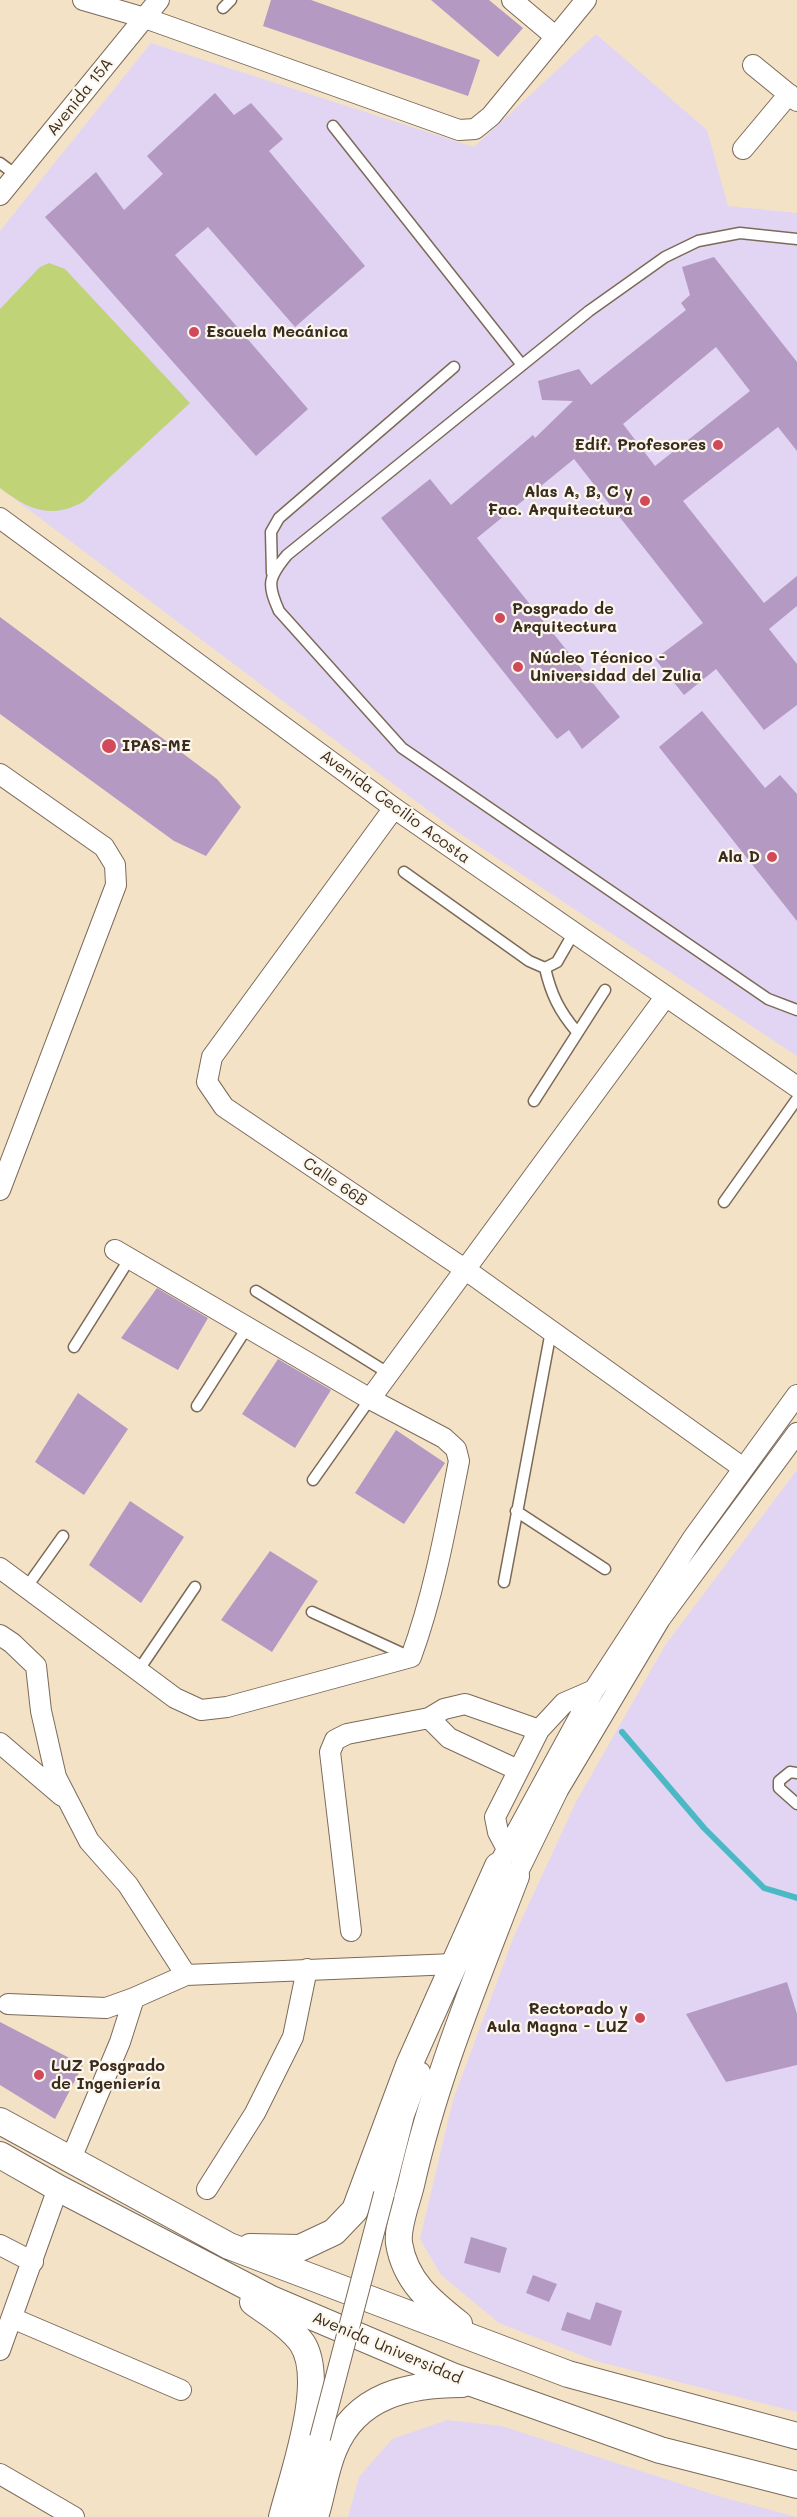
<!DOCTYPE html>
<meta charset="utf-8">
<style>
body{margin:0}
canvas{display:block;background:#f4e2c7}
</style>
<canvas width="797" height="2517"></canvas>
<script>
const c = document.querySelector('canvas').getContext('2d');
c.lineJoin = 'round';
function fill(path, color) {
  c.fillStyle = color;
  c.fill(path, 'evenodd');
}
function strokePath(path, color, width, dash) {
  c.strokeStyle = color;
  c.lineWidth = width;
  c.lineCap = dash ? 'butt' : 'round';
  c.setLineDash(dash || []);
  c.stroke(path);
}
function label(font, color, halo, rows, align = 'center') {
  c.font = font + ' Mali,sans-serif';
  c.lineWidth = 4.5;
  c.setLineDash([]);
  c.textBaseline = 'middle';
  c.strokeStyle = halo;
  c.fillStyle = color;
  for (const [text, x, y, turn = 0] of rows) {
    c.save();
    c.translate(x, y);
    c.rotate((+turn || 0) * Math.PI / 180);
    c.textAlign = isNaN(turn) ? turn : align;
    if (halo) c.strokeText(text, 0, 0);
    c.fillText(text, 0, 0);
    c.restore();
  }
}
const built = new Path2D(`
 M596 34 707 130 728 206 797 213V1056L453 829 0 488V231L151 43 474 147Z
 M797 1470V2412L596 2361 499 2323 441 2275 420 2239 453 2100 514 1936 576 1802 666 1644Z
 M447 2420 502 2426 718 2496 797 2517H348L359 2477 392 2439Z`);
const green = new Path2D(`
 M49 263 65 269 190 403 83 502C49 520 28 509 0 488V309L40 267Z`);
const stream = new Path2D(`
 M622 1732 704 1828 764 1888 797 1898`);
const building = new Path2D(`
 M271 0H311L480 60 468 96 263 26Z
 M431 0H489L523 28 498 57Z
 M215 93 234 115 251 103 283 139 269 151 365 266 295 327 208 227 175 255 308 409 256 456 45 217 96 172 124 210 163 174 147 156Z
 M714 257 797 362V451L778 427 683 501 764 603 797 576V606L769 629 797 664V705L764 730 716 669 684 695 655 659 703 623 574 459 477 538 620 717 582 749 569 730 557 739 381 518 430 479 451 505 533 435 535 438 573 401 542 400 538 381 579 369 591 385 686 310 681 303 690 295 682 267ZM716 347 750 391 655 466 623 424Z
 M0 617 217 779 241 807 206 856 174 841 0 714Z
 M702 711 765 788 780 775 797 794V921L659 747Z
 M157 1288 208 1318 178 1370 121 1338Z
 M278 1359 331 1390 295 1448 242 1414Z
 M78 1393 128 1429 84 1495 35 1462Z
 M396 1430 445 1463 404 1524 355 1493Z
 M130 1501 184 1537 141 1603 89 1565Z
 M270 1551 318 1581 272 1652 221 1620Z
 M787 1982 797 2014V2065L726 2082 686 2014Z
 M0 2022 83 2065 55 2119 0 2085Z
 M471 2237 507 2248 500 2273 464 2263Z
 M533 2275 557 2284 549 2302 526 2293Z
 M596 2302 622 2311 611 2346 561 2330 567 2312 590 2320Z`);
const service = new Path2D(`
 M223 8 231 0
 M333 126 522 365
 M0 163 16 175
 M797 239 740 233 698 241 665 257 589 311 287 555C268 578 267 584 279 611L402 748 768 999 797 1010
 M272 573 271 532 279 518 454 367
 M404 872 529 961 545 968 557 962 573 934
 M545 968C551 994 559 1011 577 1032
 M534 1101 605 990
 M724 1202 797 1099
 M256 1291 388 1373
 M74 1347 130 1258
 M197 1406 248 1326
 M313 1480 370 1399
 M516 1511 605 1569
 M504 1582 551 1331
 M26 1588 63 1536
 M312 1612 408 1656
 M138 1671 195 1587
 M797 1773 790 1772 779 1781V1788L797 1804`);
const minor = new Path2D(`
 M83 0 145 18 459 130 475 129 491 116 586 0
 M512 0 556 37
 M753 65 797 101
 M743 149 789 94
 M0 195 159 0
 M0 518 394 808 797 1087
 M0 774 104 847 115 865 116 885 0 1190
 M394 808 212 1057 207 1082 224 1107 466 1270 743 1468
 M370 1399 666 996
 M0 1568 175 1698 201 1710 227 1707 411 1657C434 1594 446 1527 459 1461L456 1449 444 1438 370 1399 115 1250
 M0 1635 12 1643 36 1666 41 1711 56 1777 89 1841 128 1885 186 1975 454 1964
 M429 1718 444 1709 465 1704 539 1730
 M0 1743 62 1796
 M507 1849 498 1832 495 1817 539 1730 564 1703 594 1690
 M496 1881 498 1866 594 1690 693 1538 797 1395
 M506 1887 516 1876 558 1790 660 1619 797 1433
 M351 1931 330 1752 335 1740 347 1734 429 1718 449 1738 518 1770
 M8 2004 106 2008 134 1998
 M70 2161 120 2042 134 1998 186 1975
 M207 2189 255 2113 293 2037 307 1969
 M384 2194 404 2115 420 2072
 M0 2245 33 2262
 M12 2318 181 2390
 M0 2350 58 2188
 M0 2474 74 2517
 M299 2517 320 2438`);
const tertiary = new Path2D(`
 M0 2121 229 2246 568 2374 797 2436
 M0 2155 58 2188 271 2299 452 2376 660 2450 797 2485
 M250 2247 300 2248 334 2232 355 2210 409 2065 498 1866
 M253 2302C269 2314 290 2326 302 2343 327 2381 293 2474 282 2517
 M459 2324C430 2301 405 2281 399 2243 397 2226 407 2202 411 2185 435 2078 477 1978 516 1876
 M315 2517C322 2495 325 2470 334 2449 356 2395 409 2384 462 2384`);
const minorBridge = new Path2D(`
 M320 2438 384 2194`);
const markers = [
 [194,332,6,"#d1495b"],
 [718,445,6,"#d1495b"],
 [645,501,6,"#d1495b"],
 [500,618,6,"#d1495b"],
 [518,667,6,"#d1495b"],
 [109,746,8,"#d1495b"],
 [772,857,6,"#d1495b"],
 [640,2018,6,"#d1495b"],
 [39,2075,6,"#d1495b"]
];
const streetNames = [
 ["Avenida 15A",80,97,-51],
 ["Avenida Cecilio Acosta",395,807,36],
 ["Calle 66B",335,1182,34],
 ["Avenida Universidad",387,2348,23]
];
const poiNames = [
 ["Escuela Mecánica",206,332],
 ["Edif. Profesores",706,445,"right"],
 ["Alas A, B, C y",633,492,"right"],
 ["Fac. Arquitectura",633,510,"right"],
 ["Posgrado de",512,609],
 ["Arquitectura",512,627],
 ["Núcleo Técnico -",530,658],
 ["Universidad del Zulia",530,676],
 ["IPAS-ME",122,746],
 ["Ala D",760,857,"right"],
 ["Rectorado y",628,2009,"right"],
 ["Aula Magna - LUZ",628,2027,"right"],
 ["LUZ Posgrado",51,2066],
 ["de Ingeniería",51,2084]
];
fill(built, '#e2d4f3');
fill(green, '#c0d376');
strokePath(stream, '#4bb9c4', 6);
fill(building, '#b499c3');
strokePath(service, '#7c6a59', 13);
strokePath(minor, '#7c6a59', 22);
strokePath(tertiary, '#7c6a59', 28);
strokePath(service, '#fff', 10);
strokePath(minor, '#fff', 20);
strokePath(tertiary, '#fff', 26);
strokePath(minorBridge, '#7c6a59', 22, []);
strokePath(minorBridge, '#fff', 20);
for (const [x, y, r, color] of markers) {
  const dot = new Path2D();
  dot.arc(x, y, r, 0, 2 * Math.PI);
  c.fillStyle = color;
  c.fill(dot);
  strokePath(dot, '#fbf7ec', 2);
}
label('16px', '#3b2a1e', '#fbf7ec', streetNames);
label('bold 16px', '#3b2a1e', '#fbf7ec', poiNames, 'left');
</script>
